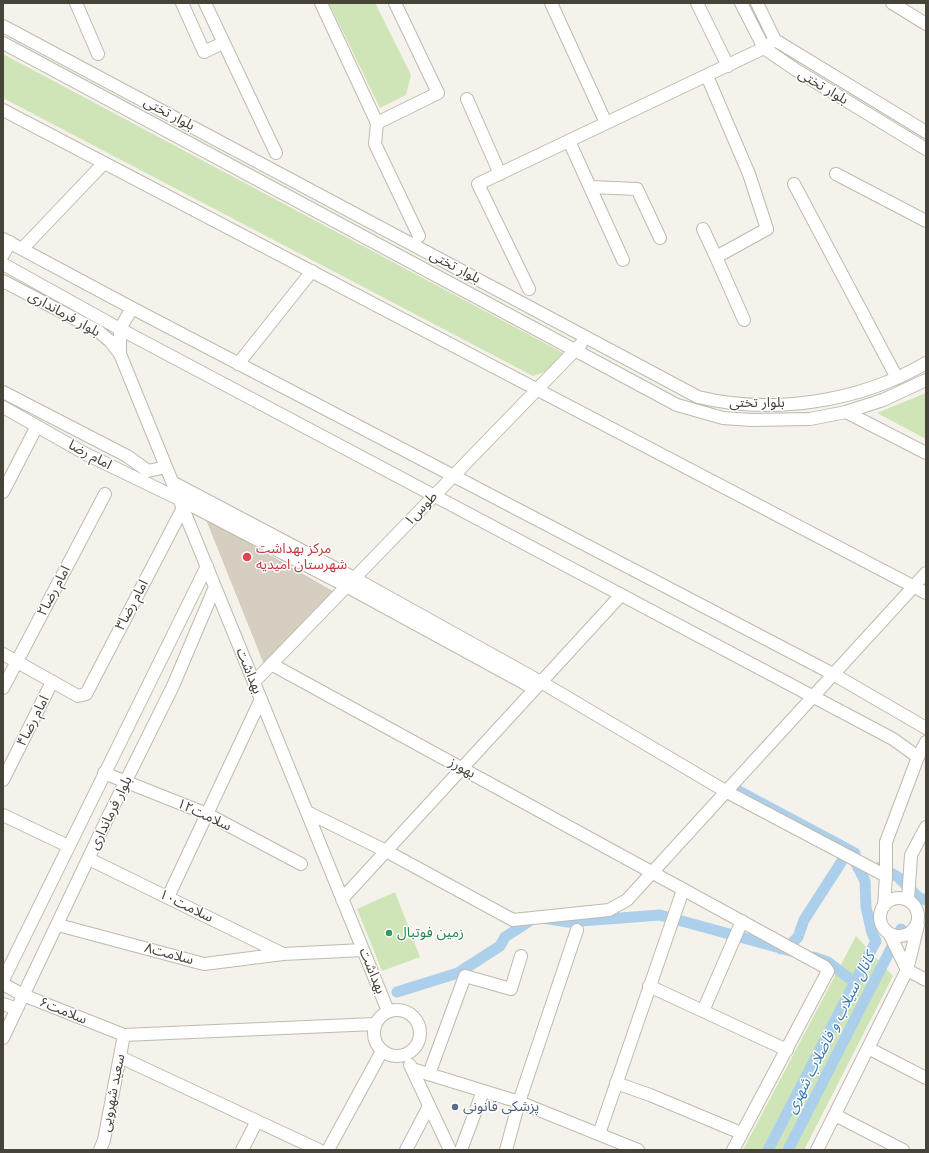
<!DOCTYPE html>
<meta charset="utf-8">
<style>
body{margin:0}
#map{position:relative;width:929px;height:1153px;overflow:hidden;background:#f4f2eb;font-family:"PT Sans",sans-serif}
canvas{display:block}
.frame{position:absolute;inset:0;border:4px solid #484339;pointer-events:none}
</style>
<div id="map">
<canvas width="929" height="1153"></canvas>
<div class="frame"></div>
</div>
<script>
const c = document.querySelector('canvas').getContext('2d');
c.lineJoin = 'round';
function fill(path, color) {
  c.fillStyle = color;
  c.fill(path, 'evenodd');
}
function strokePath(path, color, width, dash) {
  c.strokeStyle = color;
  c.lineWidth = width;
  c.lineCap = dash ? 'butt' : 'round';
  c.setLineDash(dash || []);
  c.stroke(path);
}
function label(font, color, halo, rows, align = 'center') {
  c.font = font + ' "PT Sans","Noto Sans Arabic",sans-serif';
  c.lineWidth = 3;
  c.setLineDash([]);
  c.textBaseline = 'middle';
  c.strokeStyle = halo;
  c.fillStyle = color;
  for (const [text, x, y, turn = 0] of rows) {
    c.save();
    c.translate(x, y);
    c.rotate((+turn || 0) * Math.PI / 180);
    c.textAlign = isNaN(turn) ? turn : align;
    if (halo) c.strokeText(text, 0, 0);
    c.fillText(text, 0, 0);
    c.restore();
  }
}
const green = new Path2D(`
 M329 3H375L411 75 406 95 380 108Z
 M3 54 569 356 556 368 533 376 3 98Z
 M926 393V439L877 413Z
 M395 892 420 957 382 971 357 909Z
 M856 936 893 976 804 1150H743Z`);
const canal = new Path2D(`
 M737 790 855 853
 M880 867 898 877 919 898 926 900
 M813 957 828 962 854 982
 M397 992 458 973 500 946 505 937 536 917 568 922 660 915 791 951
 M768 1150 876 941 872 933 866 907 865 881 849 850 804 920 798 937 791 944 781 949
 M788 1150 901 929`);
const building = new Path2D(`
 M207 520 337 594 264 662Z`);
const minor = new Path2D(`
 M76 3 98 54
 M182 3 204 52 223 43
 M205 3 276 153
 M321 3 377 123 375 144 419 236
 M551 3 606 123
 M697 3 728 66
 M741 3 764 48 796 70 926 149
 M757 3 775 40 926 132
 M892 3 926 24
 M3 26 698 397C772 415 860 402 926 363
 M3 43 677 405 723 418 752 420 810 419 846 412 883 400 926 380
 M707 76 749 174 767 229 716 257 744 320
 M467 99 500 174
 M3 110 926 593
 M377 123 438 93 395 3
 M569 141 623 260
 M836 174 926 221
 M794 184 897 378
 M590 187 637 189 660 238
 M703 229 716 257
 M3 239 132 308 833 674 926 728
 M22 249 104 163
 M3 255 10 242
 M3 264 120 329 893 739 918 757
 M3 281 98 331 110 341 120 354
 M529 289 478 184 764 48 775 40
 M132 308 120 329V354L388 1011
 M238 364 312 271
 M3 392 127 456 148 471 166 467
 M3 407 86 454 179 499 346 586 535 689
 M846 412 926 453
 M172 482 354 578 541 682 727 792 886 876
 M3 492 37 426
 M3 654 78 696 86 694 183 508
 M271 664 825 967 828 971 733 1150
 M254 682 581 344
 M3 688 105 494
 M104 773 207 814 301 864
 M3 780 52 682
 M307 812 386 851 513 920 609 910 627 900 926 573
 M3 815 68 846
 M89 859 283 954
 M168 897 261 699
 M880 917a19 19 0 1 1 38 0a19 19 0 1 1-38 0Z
 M342 899 621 595
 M908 900 911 855 926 827
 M884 906 886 876V842L918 757 926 742
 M58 925 204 964 283 954 363 950
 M889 933 907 970 918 925
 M3 980 207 566
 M3 984 23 995 124 1035 375 1024
 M649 986 787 1050
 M3 1004 17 1009
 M374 1033a23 23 0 1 1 46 0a23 23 0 1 1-46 0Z
 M703 1011 742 921
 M3 1038 108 817 173 686 215 587
 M868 1048 926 1078
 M120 1057 319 1150
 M410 1065 450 1150
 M412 1069 519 1102 638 1150
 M429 1074 465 976 511 989 521 956
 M616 1083 650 1095 741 1133
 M835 1115 903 1150
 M599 1134 683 890
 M100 1150 104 1140 124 1035
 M242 1150 257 1121
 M328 1150 382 1051
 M406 1150 429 1106
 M461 1150 483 1091
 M506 1150 519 1102 577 930
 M817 1150 907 970 926 980`);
const markers = [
 [247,557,5,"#e0444e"],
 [389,933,4,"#2e9e5b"],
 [455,1107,4,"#5c6f8a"]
];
const streetNames = [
 ["بلوار تختی",823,87,31],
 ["بلوار تختی",169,114,28],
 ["بلوار تختی",455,267,28],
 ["بلوار فرمانداری",64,314,29],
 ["بلوار تختی",757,403],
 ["امام رضا",90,455,28],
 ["طوس۱",421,509,-46],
 ["امام رضا۲",54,591,-62],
 ["امام رضا۳",132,605,-62],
 ["بهداشت",249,671,68],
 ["امام رضا۴",33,721,-63],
 ["بهورز",462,768,29],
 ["بلوار فرمانداری",111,813,-64],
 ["سلامت۱۲",204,815,25],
 ["سلامت۱۰",186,906,26],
 ["سلامت۸",169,954,15],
 ["بهداشت",372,971,68],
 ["سلامت۶",63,1011,22],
 ["سعید شهرویی",113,1093,-79]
];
const healthNames = [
 ["مرکز بهداشت",256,549],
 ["شهرستان امیدیه",256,565]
];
const leisureNames = [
 ["زمین فوتبال",397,933]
];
const serviceNames = [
 ["پزشکی قانونی",463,1107]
];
const waterNames = [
 ["کانال سیلاب و فاضلاب شهری",831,1033,-63]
];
fill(green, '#cfe5b7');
strokePath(canal, '#acd0ec', 11);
fill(building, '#d5cec1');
strokePath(building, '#d0c6b5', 1);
strokePath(minor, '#bfbaae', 14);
strokePath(minor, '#fff', 12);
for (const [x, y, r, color] of markers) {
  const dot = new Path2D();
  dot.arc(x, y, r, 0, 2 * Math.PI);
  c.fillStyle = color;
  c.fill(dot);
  strokePath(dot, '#fff', 1.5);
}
label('14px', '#484339', '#fff', streetNames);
label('14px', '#be3a42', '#fff', healthNames, 'left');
label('14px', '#27864d', '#fff', leisureNames, 'left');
label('14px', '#4e5e75', '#fff', serviceNames, 'left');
label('italic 15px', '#3979ae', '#fff', waterNames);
</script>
